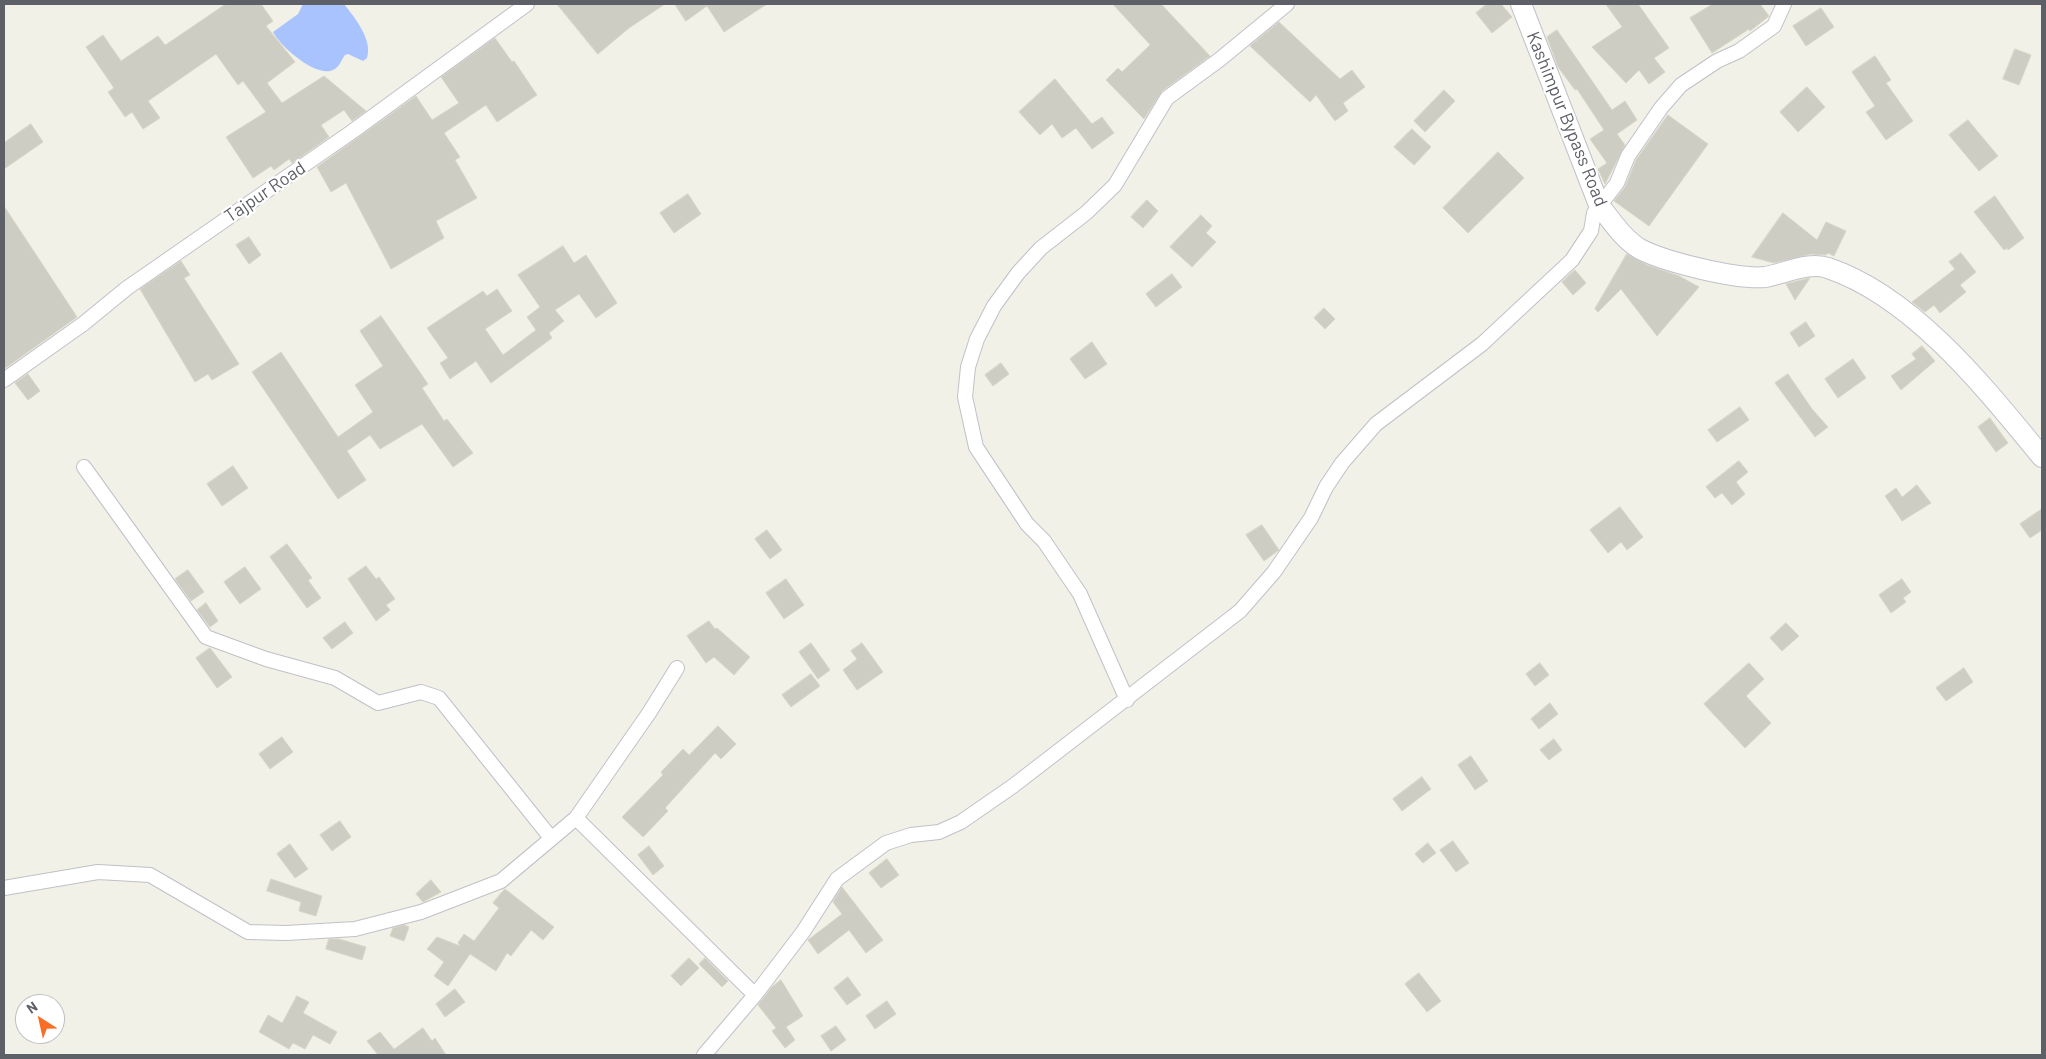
<!DOCTYPE html>
<style>
body{margin:0}
#map{position:relative;width:2046px;height:1059px;overflow:hidden;background:#f1f1e7;font-family:Barlow,sans-serif}
canvas{display:block}
.frame{position:absolute;inset:0;border:5px solid #5e6068;pointer-events:none}
.north{position:absolute;left:15px;top:994px;width:50px;height:50px;box-sizing:border-box;background:#fff;border:1px solid #bfbfc3;border-radius:50%;rotate:325deg;font-size:14px;font-weight:700;line-height:20px;text-align:center;color:#5e6068}
.north::after{content:'';display:block;margin:auto;width:18px;height:22px;background:#f96d25;clip-path:polygon(50% 0,100% 100%,50% 72%,0 100%)}
</style>
<div id="map">
<canvas width="2046" height="1059"></canvas>
<div class="frame"></div>
<div class="north">N</div>
</div>
<script>
const c = document.querySelector('canvas').getContext('2d');
c.lineJoin = 'round';
function fill(path, color) {
  c.fillStyle = color;
  c.fill(path, 'evenodd');
}
function strokePath(path, color, width, dash) {
  c.strokeStyle = color;
  c.lineWidth = width;
  c.lineCap = dash ? 'butt' : 'round';
  c.setLineDash(dash || []);
  c.stroke(path);
}
function label(font, color, halo, rows, align = 'center') {
  c.font = font + ' Barlow,sans-serif';
  c.lineWidth = 4.5;
  c.setLineDash([]);
  c.textBaseline = 'middle';
  c.strokeStyle = halo;
  c.fillStyle = color;
  for (const [text, x, y, turn = 0] of rows) {
    c.save();
    c.translate(x, y);
    c.rotate((+turn || 0) * Math.PI / 180);
    c.textAlign = isNaN(turn) ? turn : align;
    if (halo) c.strokeText(text, 0, 0);
    c.fillText(text, 0, 0);
    c.restore();
  }
}
const water = new Path2D(`
 M303 4H344C355 18 373 40 367 58L363 61 348 54 345 55C341 60 340 67 333 70 316 78 280 46 273 32L298 14Z`);
const building = new Path2D(`
 M226 4H261L273 21 266 26 295 62 267 83 282 103 324 76 366 111 352 121 344 110 321 125 329 137 292 163 289 159 274 170 271 166 253 178 226 137 266 112 243 81 238 85 216 54 148 101 160 118 143 129 132 112 125 117 108 92 114 88 86 47 103 35 121 61 158 36 165 45Z
 M557 4H665L629 28 598 54Z
 M675 4H767L724 32 707 6 686 21Z
 M1113 4H1161L1210 56 1162 91 1144 119 1106 80 1118 68 1122 72 1150 45Z
 M1487 4H1501L1512 17 1492 33 1476 13Z
 M1606 4H1638L1669 48 1654 58 1665 72 1649 84 1639 70 1626 83 1592 47 1622 27Z
 M1713 4H1760L1769 16 1750 31 1749 29 1712 53 1690 18Z
 M1821 8 1834 27 1806 46 1793 26Z
 M1279 22 1340 79 1352 70 1365 87 1343 103 1348 111 1335 121 1316 95 1310 102 1250 46Z
 M1557 30 1612 110 1625 101 1637 120 1617 134 1625 145 1605 184 1598 169 1607 163 1590 139 1604 130 1577 89 1575 90 1558 67 1547 37Z
 M495 38 512 62 514 61 537 95 497 122 486 105 444 133 460 157 455 160 477 198 436 221 444 238 391 269 346 183 331 192 317 167 416 96 432 120 459 103 441 77Z
 M2015 49 2031 55 2019 85 2003 79Z
 M1875 56 1891 80 1886 83 1913 121 1886 140 1866 112 1875 106 1852 72Z
 M1055 79 1092 124 1102 117 1114 133 1092 149 1076 128 1062 138 1052 124 1040 135 1019 112Z
 M1807 87 1825 107 1798 132 1780 112Z
 M1444 90 1455 101 1425 132 1414 121Z
 M1668 115 1708 144 1649 226 1614 201 1625 187 1636 160Z
 M1968 120 1998 156 1979 171 1949 135Z
 M31 124 43 142 4 169V143Z
 M1412 129 1431 147 1414 165 1394 147Z
 M1498 152 1524 178 1468 233 1443 208Z
 M688 194 701 214 674 233 660 213Z
 M1995 196 2024 238 2008 250 2007 248 2004 250 1974 212Z
 M1147 200 1158 211 1143 228 1131 217Z
 M4 206 77 317 4 369Z
 M1783 213 1817 240 1826 222 1846 231 1834 256 1828 253 1826 255 1811 254 1774 263 1752 257Z
 M1201 215 1212 226 1206 233 1216 242 1192 267 1170 247Z
 M249 237 261 255 249 264 236 245Z
 M563 246 574 263 586 255 617 303 596 318 579 294 555 310 564 321 549 333 552 338 491 383 476 361 450 379 440 363 448 358 427 328 483 291 487 296 497 289 512 311 485 329 503 355 536 330 527 317 540 307 518 275Z
 M1961 253 1976 272 1960 285 1966 292 1940 313 1934 305 1925 312 1912 302 1955 269 1949 262Z
 M1627 254 1647 265 1679 276 1699 287 1657 336 1621 289 1598 312 1595 309Z
 M181 261 190 275 184 278 239 364 212 380 208 374 195 382 140 289Z
 M1575 270 1586 283 1573 295 1562 282Z
 M1172 274 1182 287 1156 307 1146 294Z
 M1810 278 1795 300 1786 284Z
 M1324 308 1335 319 1325 329 1314 318Z
 M381 316 428 384 422 388 444 421 447 419 473 453 453 467 422 424 380 449 370 435 347 451 366 480 338 499 252 372 281 352 338 437 373 412 355 385 383 366 360 331Z
 M1806 322 1815 336 1799 347 1790 333Z
 M1092 342 1107 364 1085 379 1070 359Z
 M1922 346 1935 361 1901 390 1891 376 1916 359 1912 354Z
 M1853 359 1866 378 1838 398 1825 379Z
 M1001 363 1009 374 993 386 985 375Z
 M28 374 40 391 28 400 15 383Z
 M1788 374 1812 409 1828 427 1815 437 1775 383Z
 M1740 407 1749 420 1717 442 1708 430Z
 M1990 418 2008 443 1996 452 1978 427Z
 M1739 461 1748 472 1736 482 1745 494 1732 505 1722 493 1715 498 1706 487Z
 M233 466 248 488 222 506 207 484Z
 M1917 485 1931 503 1902 521 1885 496 1896 488 1902 497Z
 M1620 507 1643 537 1627 550 1621 542 1608 553 1590 530Z
 M2042 509V530L2030 538 2020 524Z
 M1262 525 1279 550 1264 561 1246 535Z
 M767 530 782 550 770 559 755 539Z
 M287 544 312 578 308 580 321 598 307 608 270 557Z
 M366 566 376 579 379 577 395 599 386 605 390 610 376 621 348 579Z
 M245 567 261 589 240 604 224 582Z
 M188 570 204 592 191 601 175 579Z
 M786 579 804 605 784 619 766 593Z
 M1902 579 1911 592 1903 598 1906 602 1891 613 1879 595Z
 M206 603 218 621 210 627 197 610Z
 M709 621 715 629 717 628 750 657 734 675 714 657 706 663 687 636Z
 M345 622 353 633 332 649 323 638Z
 M1786 623 1799 636 1782 651 1770 638Z
 M811 643 830 670 818 679 799 652Z
 M862 643 883 672 857 690 843 670 857 659 851 651Z
 M210 648 232 677 217 688 196 658Z
 M1540 663 1549 675 1535 686 1526 674Z
 M1749 663 1764 679 1746 696 1771 723 1745 748 1704 704Z
 M1964 668 1973 682 1946 701 1936 688Z
 M811 674 820 686 791 707 782 695Z
 M1550 703 1558 714 1539 729 1531 719Z
 M718 726 736 744 721 759 715 753 665 808 668 811 643 837 622 817 663 775 661 772 683 749 689 755Z
 M282 737 293 752 270 769 259 754Z
 M1554 739 1562 750 1549 760 1540 750Z
 M1471 756 1488 781 1475 790 1458 765Z
 M1422 777 1431 789 1402 811 1393 799Z
 M340 821 351 837 332 851 320 835Z
 M1453 841 1469 863 1456 872 1440 850Z
 M1428 843 1436 853 1423 863 1415 854Z
 M290 844 308 869 295 878 277 854Z
 M649 846 664 866 653 875 638 855Z
 M887 859 899 875 881 888 869 873Z
 M271 879 322 896 316 916 299 911 301 902 267 891Z
 M431 880 441 892 423 902 416 894Z
 M842 887 883 940 866 953 849 930 818 954 808 940 842 914 833 902Z
 M505 889 554 927 543 940 531 930 511 956 507 953 496 971 470 954 448 986 434 976 444 962 427 949 437 937 460 946 458 943 464 934 474 941 499 908 493 903Z
 M405 925 409 927 404 941 390 936 393 928Z
 M329 939H339L366 947 362 960 326 949Z
 M689 958 699 968 681 986 671 976Z
 M705 958 728 981 722 987 699 964Z
 M1419 973 1441 1001 1427 1012 1405 984Z
 M848 977 861 995 847 1005 834 988Z
 M781 980 803 1016 786 1027 795 1040 785 1048 772 1031 776 1028 758 1005 772 987Z
 M455 989 465 1002 445 1017 436 1004Z
 M297 996 309 1002 303 1013 337 1032 330 1044 313 1035 305 1049 293 1043 289 1049 259 1032 268 1015 282 1023Z
 M887 1001 896 1014 875 1029 866 1016Z
 M836 1026 846 1040 831 1051 821 1036Z
 M423 1028 432 1041 435 1038 446 1055H378L367 1041 380 1032 394 1049Z`);
const minor = new Path2D(`
 M4 380 83 324 127 288 353 131 527 4
 M84 467 206 637 266 659 335 678 378 703 421 692 439 698 551 838
 M1127 700 1080 594 1044 541 1027 524 976 447 965 397 968 367 977 339 994 306 1018 273 1041 248 1086 213 1115 185 1167 98 1219 60 1287 4
 M576 818 755 995
 M4 888 98 872 150 875 248 932 286 933 355 929 421 912 501 881 576 818 649 713 677 668
 M704 1055 755 995 803 932 837 879 886 843 911 835 939 832 961 822 1013 786 1240 611 1274 572 1311 518 1326 487 1342 463 1376 424 1482 344 1572 260 1591 231 1594 213 1617 183 1628 156 1661 108 1681 85 1717 61 1739 51 1774 26 1784 4`);
const secondary = new Path2D(`
 M1521 4 1599 205C1611 220 1623 239 1640 249 1665 262 1738 280 1765 277 1784 274 1809 261 1828 268 1914 297 1986 389 2042 457`);
const streetNames = [
 ["Kashimpur Bypass Road",1567,119,68],
 ["Tajpur Road",265,192,-34]
];
fill(water, '#a9c3ff');
fill(building, '#cdcdc3');
strokePath(building, '#d7d6c4', 1);
strokePath(minor, '#c0c1c8', 16);
strokePath(secondary, '#c1c2ca', 22);
strokePath(minor, '#fff', 14);
strokePath(secondary, '#fff', 20);
label('18px', '#5e6068', '#fff', streetNames);
</script>
